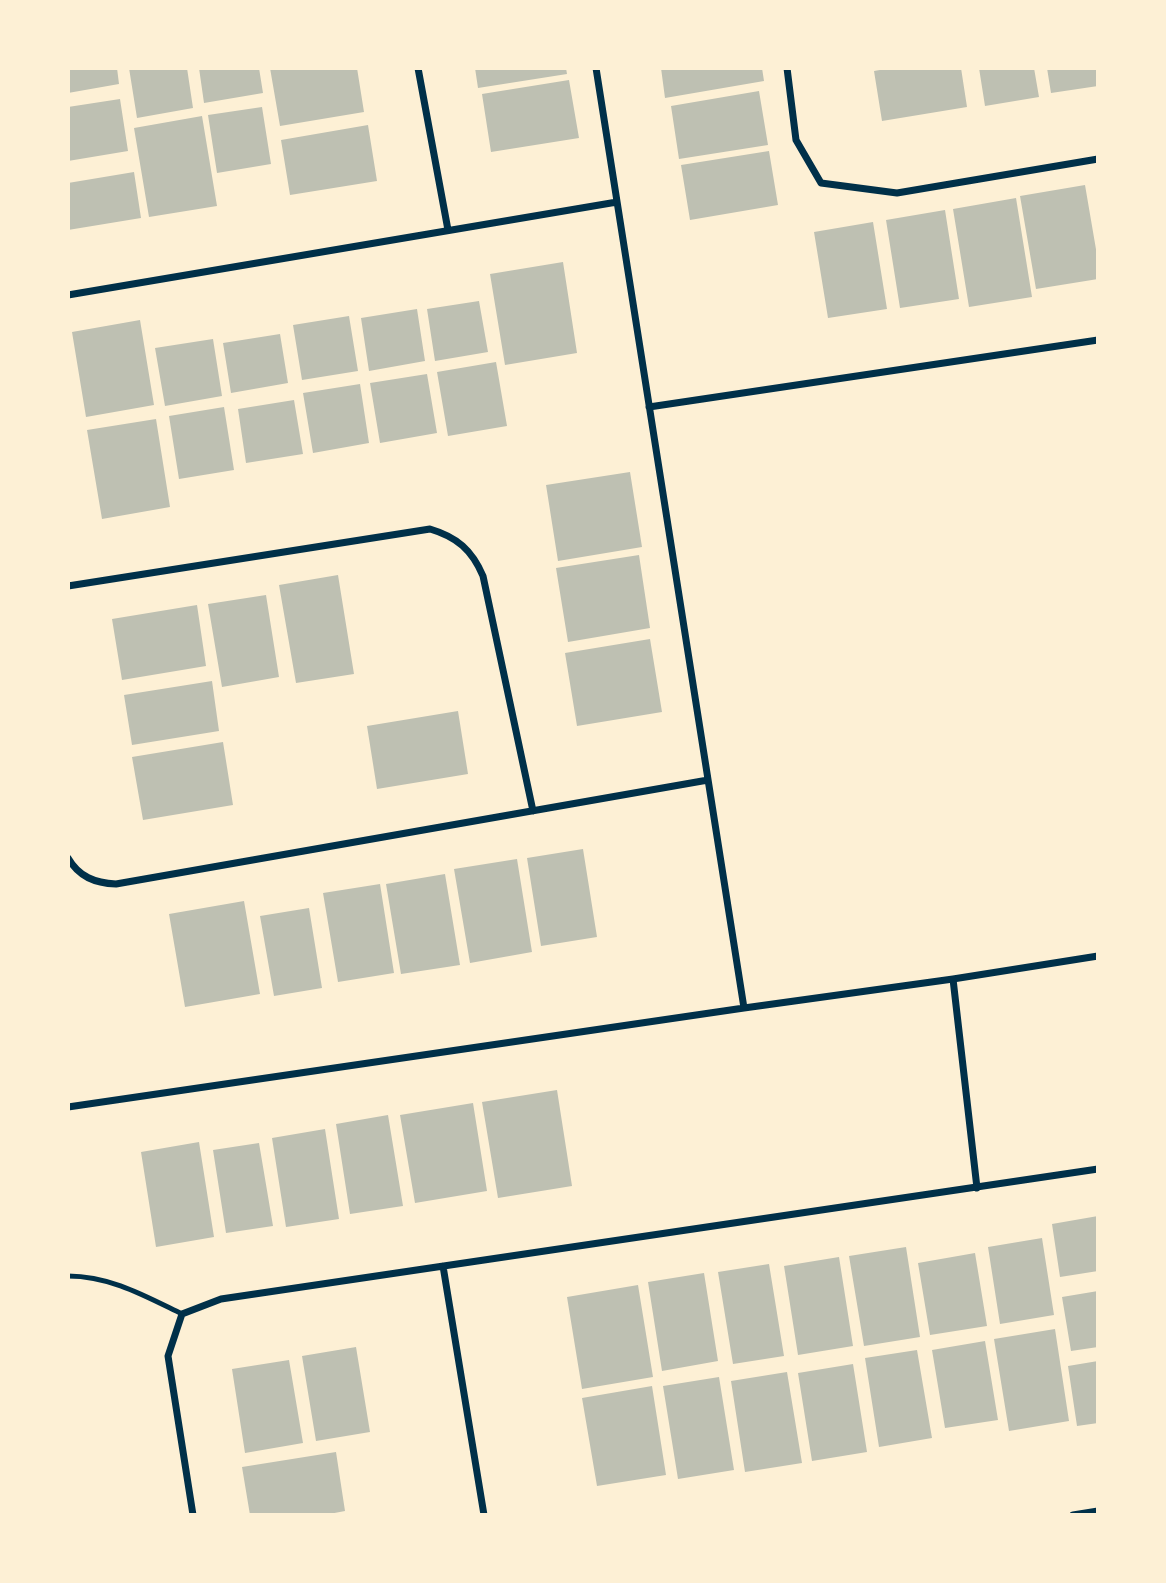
<!DOCTYPE html>
<style>
body{margin:0}
#map{position:relative;width:1166px;height:1583px;overflow:hidden;background:#fdf0d5;font-family:Roboto,sans-serif}
canvas{display:block}
.frame{position:absolute;inset:0;border:70px solid #fdf0d5;pointer-events:none}
</style>
<div id="map">
<canvas width="1166" height="1583"></canvas>
<div class="frame"></div>
</div>
<script>
const c = document.querySelector('canvas').getContext('2d');
c.lineJoin = 'round';
function fill(path, color) {
  c.fillStyle = color;
  c.fill(path, 'evenodd');
}
function strokePath(path, color, width, dash) {
  c.strokeStyle = color;
  c.lineWidth = width;
  c.lineCap = dash ? 'butt' : 'round';
  c.setLineDash(dash || []);
  c.stroke(path);
}
const building = new Path2D(`
 M68 68H117L119 84 68 93Z
 M129 68H187L193 108 137 118Z
 M199 68H259L263 93 204 103Z
 M270 68H357L364 112 280 126Z
 M475 68H566L567 74 478 88Z
 M661 68H762L764 81 665 98Z
 M891 68H961L967 107 882 121 874 71Z
 M979 68H1034L1039 97 985 106Z
 M1047 68H1098V86L1051 93Z
 M569 80 579 138 491 152 482 94Z
 M759 91 768 145 679 159 671 106Z
 M120 99 128 151 68 161V107Z
 M262 107 271 164 217 173 208 115Z
 M202 116 217 206 149 217 134 128Z
 M368 125 377 181 290 195 281 140Z
 M769 151 778 205 690 220 681 165Z
 M134 172 141 218 68 230V183Z
 M1085 185 1098 261V279L1036 289 1020 196Z
 M1016 198 1032 297 969 307 953 209Z
 M945 210 959 299 900 308 886 220Z
 M873 222 887 309 828 318 814 232Z
 M563 262 577 353 505 365 490 274Z
 M479 301 488 352 435 361 427 309Z
 M417 309 425 361 369 371 361 318Z
 M349 316 358 371 302 380 293 325Z
 M140 320 154 405 86 417 72 332Z
 M280 334 288 383 231 393 223 343Z
 M213 339 222 396 165 406 155 348Z
 M496 362 507 426 448 436 437 372Z
 M427 374 437 433 380 443 370 383Z
 M360 384 369 443 313 453 303 393Z
 M294 400 303 454 246 463 238 409Z
 M224 407 234 470 179 479 169 416Z
 M156 419 170 507 102 519 87 430Z
 M630 472 642 547 558 561 546 485Z
 M639 555 650 628 568 642 556 568Z
 M338 575 354 674 296 683 279 585Z
 M266 595 279 677 222 687 208 604Z
 M197 605 206 666 122 680 112 619Z
 M650 639 662 712 577 726 565 653Z
 M212 681 219 731 132 745 124 695Z
 M458 711 468 774 377 789 367 726Z
 M223 742 233 805 143 820 132 757Z
 M583 849 597 937 541 946 527 858Z
 M517 859 532 952 470 963 454 869Z
 M445 874 460 965 401 974 386 884Z
 M380 884 394 973 338 982 323 893Z
 M244 901 260 994 185 1007 169 914Z
 M309 908 322 988 274 996 260 916Z
 M557 1090 572 1186 498 1198 482 1102Z
 M473 1103 487 1191 415 1203 400 1115Z
 M388 1115 403 1206 350 1214 336 1124Z
 M325 1129 339 1219 286 1227 272 1138Z
 M199 1142 214 1237 156 1247 141 1152Z
 M259 1143 273 1226 226 1233 213 1150Z
 M1098 1216V1271L1060 1277 1052 1224Z
 M1042 1238 1054 1315 1000 1324 988 1247Z
 M906 1247 920 1337 864 1346 849 1256Z
 M975 1253 987 1326 930 1335 918 1263Z
 M839 1257 853 1346 798 1355 784 1266Z
 M769 1264 784 1356 733 1364 718 1272Z
 M704 1273 718 1361 662 1371 648 1282Z
 M638 1285 653 1377 582 1389 567 1297Z
 M1098 1291V1347L1071 1351 1062 1297Z
 M1055 1329 1069 1421 1009 1431 994 1339Z
 M985 1341 998 1420 945 1428 932 1350Z
 M356 1347 370 1432 316 1441 302 1356Z
 M917 1350 932 1438 879 1447 865 1358Z
 M289 1360 303 1443 245 1453 232 1369Z
 M1098 1361V1423L1077 1426 1068 1366Z
 M853 1364 867 1452 812 1461 798 1373Z
 M787 1372 802 1463 745 1472 731 1381Z
 M719 1377 734 1470 678 1479 663 1386Z
 M652 1386 666 1475 597 1486 582 1398Z
 M336 1452 345 1511 324 1515H250L242 1467Z`);
const service = new Path2D(`
 M68 1276C110 1276 145 1296 182 1314`);
const minor = new Path2D(`
 M418 68 448 230
 M596 68 744 1008
 M787 68 796 140 821 183 897 193 1098 159
 M68 295 617 202
 M649 407 1098 340
 M68 586 430 529C457 537 472 550 483 576L533 811
 M68 858C79 877 95 883 116 884L708 780
 M953 979 977 1188
 M68 1107 744 1008 953 979 1098 956
 M443 1266 484 1515
 M193 1515 168 1356 182 1314 221 1299 1098 1169
 M1073 1515 1098 1511`);
fill(building, '#bec0b2');
strokePath(service, '#003049', 5);
strokePath(minor, '#003049', 7);
</script>
